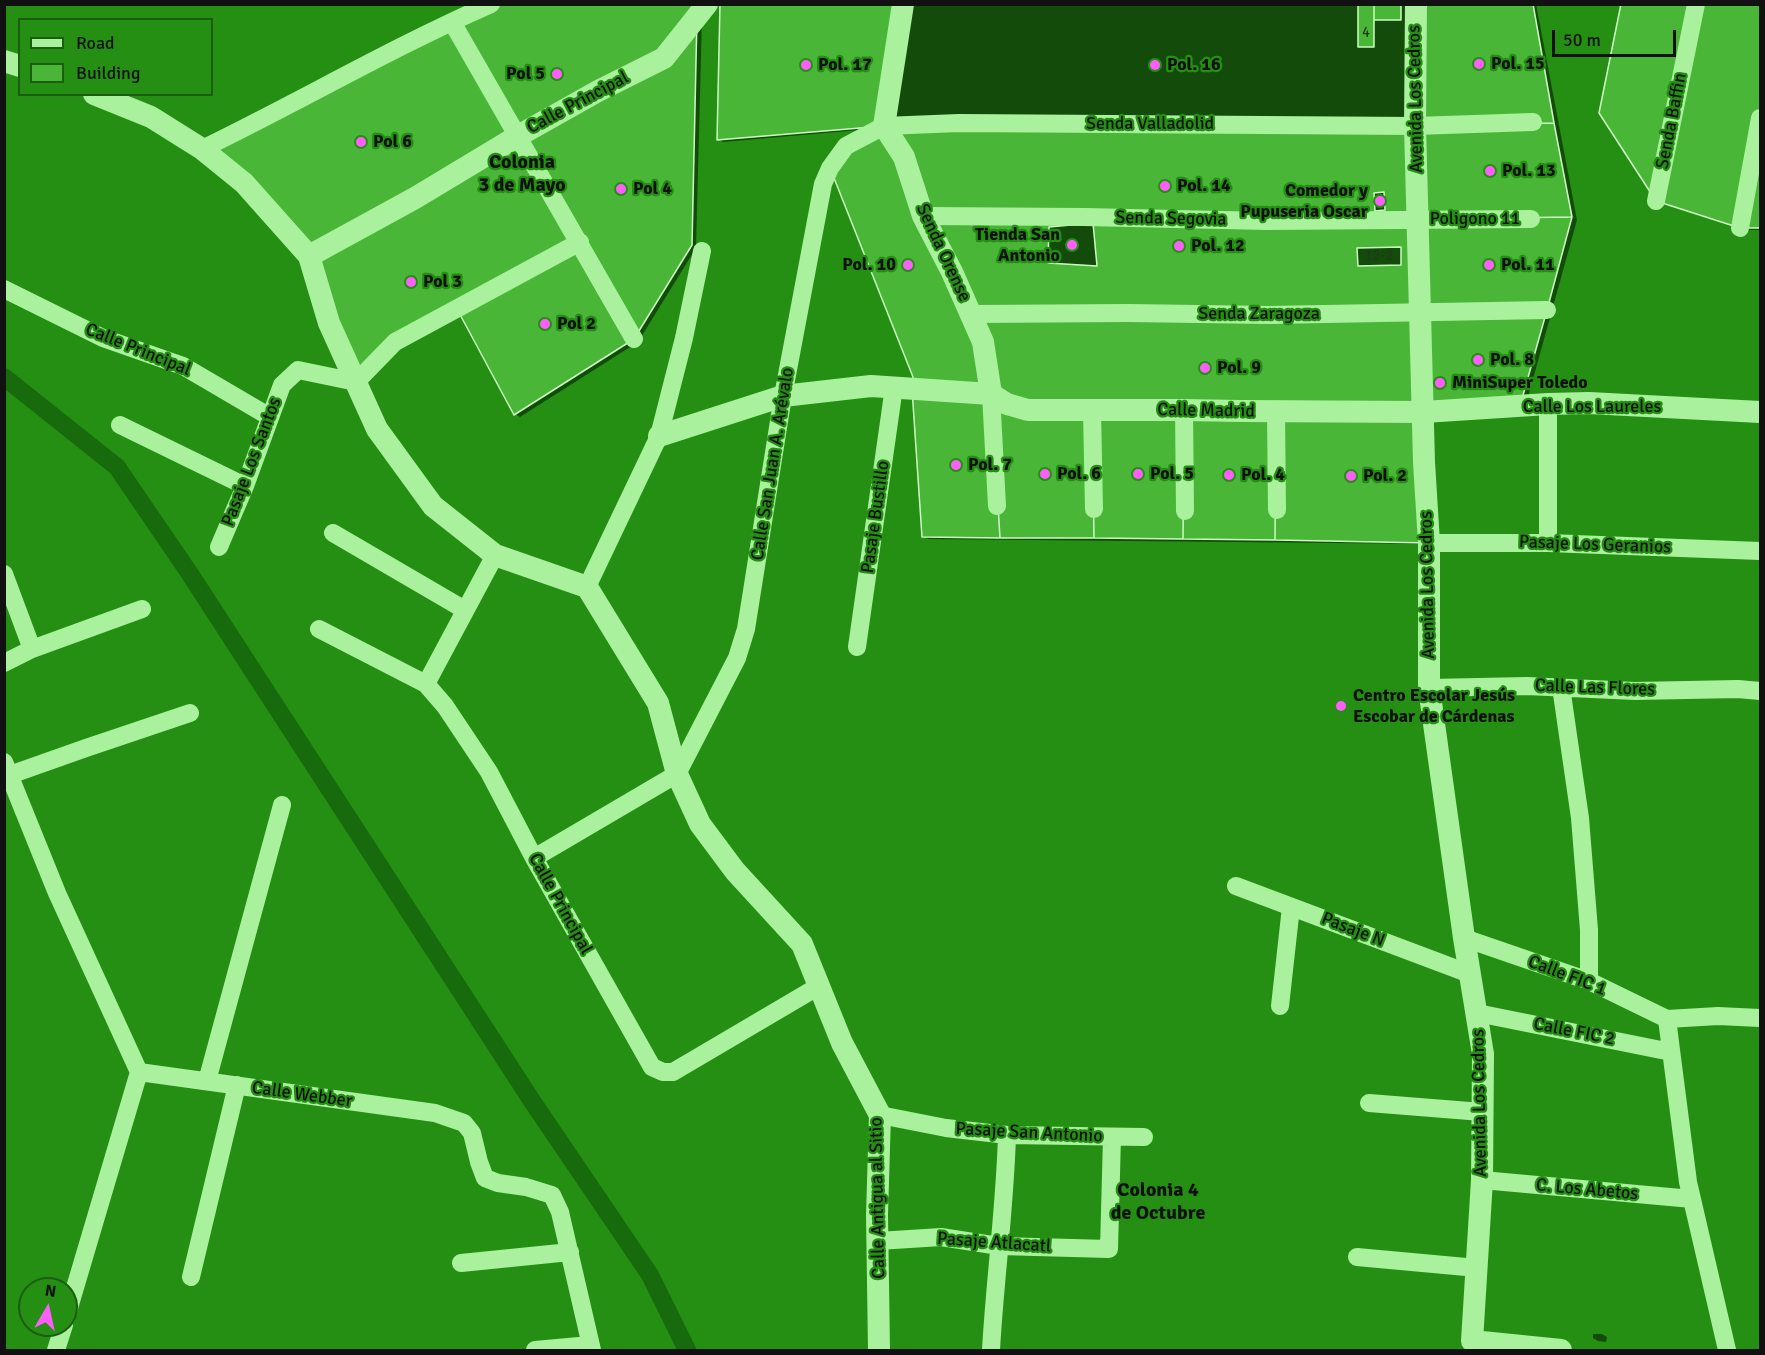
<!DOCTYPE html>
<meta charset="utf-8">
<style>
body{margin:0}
#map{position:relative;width:1765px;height:1355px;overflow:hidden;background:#248f13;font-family:Signika,sans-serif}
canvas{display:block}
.frame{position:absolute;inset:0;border:6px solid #111;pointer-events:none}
.legend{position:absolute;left:18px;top:18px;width:195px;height:78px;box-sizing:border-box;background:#248f13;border:2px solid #1c5d12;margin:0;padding:8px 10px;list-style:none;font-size:18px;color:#111}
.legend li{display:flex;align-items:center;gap:12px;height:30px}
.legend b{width:30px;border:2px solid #1c5d12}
.north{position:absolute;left:18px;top:1277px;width:60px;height:60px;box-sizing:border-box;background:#248f13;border:2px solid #1c5d12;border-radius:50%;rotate:9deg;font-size:16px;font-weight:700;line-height:24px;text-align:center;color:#111}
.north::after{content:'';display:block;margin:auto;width:21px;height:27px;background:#ff5efd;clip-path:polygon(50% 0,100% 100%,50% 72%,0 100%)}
.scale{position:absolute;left:1552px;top:30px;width:124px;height:27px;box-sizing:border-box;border:3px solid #111;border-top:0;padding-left:8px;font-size:18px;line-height:21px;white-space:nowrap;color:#111;-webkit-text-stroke:4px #248f13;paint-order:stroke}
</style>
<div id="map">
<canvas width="1765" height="1355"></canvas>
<div class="frame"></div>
<ul class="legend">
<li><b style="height:8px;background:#aaf19d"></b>Road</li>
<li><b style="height:16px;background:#49b637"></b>Building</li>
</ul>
<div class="north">N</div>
<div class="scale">50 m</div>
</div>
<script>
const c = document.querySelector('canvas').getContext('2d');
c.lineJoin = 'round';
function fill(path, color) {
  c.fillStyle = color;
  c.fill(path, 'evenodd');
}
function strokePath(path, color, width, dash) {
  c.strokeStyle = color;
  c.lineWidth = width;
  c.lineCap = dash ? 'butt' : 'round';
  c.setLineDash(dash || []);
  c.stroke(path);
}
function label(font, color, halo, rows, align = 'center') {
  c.font = font + ' Signika,sans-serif';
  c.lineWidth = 4.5;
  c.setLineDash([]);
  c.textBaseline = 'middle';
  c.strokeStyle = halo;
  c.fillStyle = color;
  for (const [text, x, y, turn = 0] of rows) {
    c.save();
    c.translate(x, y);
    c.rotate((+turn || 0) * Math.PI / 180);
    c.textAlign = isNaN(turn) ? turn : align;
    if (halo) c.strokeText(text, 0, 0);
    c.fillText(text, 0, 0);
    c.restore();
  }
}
const shadow = new Path2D(`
 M721 4H1536L1577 220 1525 408 1429 414 1434 544 928 539 923 536 914 376 882 128 723 142 719 139Z
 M1622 4H1760V230H1747L1662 203Z
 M702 18 696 248 638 342 520 417 515 414 460 312Z
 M1593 1334H1602L1607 1337 1606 1342 1598 1341 1593 1338Z`);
const canal = new Path2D(`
 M4 377 117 467 190 574 532 1101 650 1275 687 1350`);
const building = new Path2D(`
 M491 4H699L664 58 518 136 452 22Z
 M720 4H903L884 126 717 140Z
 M903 4H1416L1415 126H884Z
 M903 4H1416L1415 126H884Z
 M1358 4H1374V47H1358Z
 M1374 4H1401V20H1374Z
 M1416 4H1533L1554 123 1415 126Z
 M1621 4H1696L1656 201 1599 113Z
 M1696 4H1760V120L1740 228 1656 201Z
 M697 16 692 245 634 339 518 136 664 58Z
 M452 22 518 136 309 256 202 149Z
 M1760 120V228H1740Z
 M1554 123 1572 217 1419 219 1415 126Z
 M884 126H1415L1419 219 923 216Z
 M884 126 983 342 991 394 912 389 913 377 830 168Z
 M518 136 580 242 395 342 356 382 309 256Z
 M1384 192 1385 210 1375 211 1374 193Z
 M923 216 1419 219 1420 313 971 314Z
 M1572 217 1547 310 1420 313 1419 219Z
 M1093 223 1097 266 1048 263 1049 227Z
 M580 242 634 339 514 415 457 309Z
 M1401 247V265L1358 266 1357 248Z
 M1547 310 1520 406 1424 412 1420 313Z
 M1420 313 1424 412 1007 404 971 314Z
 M912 389 991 394 1000 538 922 537Z
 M991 394 1092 410 1094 538H1000Z
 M1092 410H1184L1183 539 1094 538Z
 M1184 410 1276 412 1275 540 1183 539Z
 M1276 412H1424L1429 543 1275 540Z`);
const minor = new Path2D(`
 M452 22 634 339
 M202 149C299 102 393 47 491 4
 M1656 201 1696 4
 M923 216 1084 217 1268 221 1531 219
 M1740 228 1760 118
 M4 289 103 338 183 366 270 417
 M971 314 1128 313 1269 315 1547 310
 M991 394 997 506
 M1548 404V543
 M1092 410 1094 509
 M1184 410 1185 511
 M1276 412 1277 510
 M120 425 245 486
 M333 533 465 610
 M1429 543H1548L1760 551
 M219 547 245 486 282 385 298 370 356 382 395 342 580 242
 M4 574 32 649
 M587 587 659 436 684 338 702 251
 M319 629 426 684 445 706 489 772 534 858 652 1067 663 1072H673L819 986
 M857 647 894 387
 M4 663 32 649 142 609
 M426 684 495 555
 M1561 687 1580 818 1589 930V981
 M1429 688 1527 686 1635 691 1738 689 1760 691
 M4 762 57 893 139 1072 66 1318
 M4 777 86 748 190 713
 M534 858 677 774 737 658 746 629 783 396 823 184 830 168 846 146 884 126 959 123 1415 126 1533 122
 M1236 886 1470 974
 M1464 938 1589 981 1667 1019 1718 1016 1760 1018
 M1280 1006 1291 907
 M1477 1013 1671 1052
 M1667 1019 1688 1182 1727 1350
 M139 1072 435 1113 464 1123 472 1133 479 1162 485 1178 498 1183 526 1187 552 1195 560 1212 592 1350
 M207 1081 282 805
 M1369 1103 1482 1112
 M880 1115 946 1128 1007 1135 1144 1137
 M1482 1180 1692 1199
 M878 1241 941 1237 999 1246 1109 1249 1112 1137
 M1357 1257 1477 1268
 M461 1263 570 1252
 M191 1277 237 1085
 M56 1350 64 1325
 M535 1350 590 1345
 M991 1350C995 1279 1005 1207 1007 1135`);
const tertiary = new Path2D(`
 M903 4 884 126 904 157 923 216 952 272 983 342 991 394
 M1416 4 1415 126 1424 462 1429 543V688L1464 938 1483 1054 1482 1180 1472 1341 1561 1350
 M4 61 20 66
 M94 94 151 117 202 149 244 183 309 256 329 323 377 429 433 506 495 555 587 587 658 703 677 774 700 824 735 871 802 944 842 1043 880 1115 877 1215 879 1350
 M309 256 415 198 518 136 598 91 664 58 707 4
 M659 436 783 396 871 386 991 394 1007 404 1028 410H1184L1241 411 1424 412 1548 404 1589 403 1760 412`);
const markers = [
 [1479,64,6,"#ff5efd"],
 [806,65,6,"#ff5efd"],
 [1155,65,6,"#ff5efd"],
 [557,74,6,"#ff5efd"],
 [361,142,6,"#ff5efd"],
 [1490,171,6,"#ff5efd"],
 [1165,186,6,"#ff5efd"],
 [621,189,6,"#ff5efd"],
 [1380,201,6,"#ff5efd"],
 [1072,245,6,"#ff5efd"],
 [1179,246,6,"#ff5efd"],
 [908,265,6,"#ff5efd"],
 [1489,265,6,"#ff5efd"],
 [411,282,6,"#ff5efd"],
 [545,324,6,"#ff5efd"],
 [1478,360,6,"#ff5efd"],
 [1205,368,6,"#ff5efd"],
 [1440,383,6,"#ff5efd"],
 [956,465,6,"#ff5efd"],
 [1045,474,6,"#ff5efd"],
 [1138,474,6,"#ff5efd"],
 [1229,475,6,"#ff5efd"],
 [1351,476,6,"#ff5efd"],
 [1341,706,6,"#ff5efd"]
];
const numberNames = [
 ["4",1366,33],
 ["12-2",1379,256]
];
const poiNames = [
 ["Pol. 15",1491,64],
 ["Pol. 17",818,65],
 ["Pol. 16",1167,65],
 ["Pol 5",545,74,"right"],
 ["Pol 6",373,142],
 ["Pol. 13",1502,171],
 ["Pol. 14",1177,186],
 ["Pol 4",633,189],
 ["Comedor y",1368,191,"right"],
 ["Pupuseria Oscar",1368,212,"right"],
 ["Tienda San",1060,235,"right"],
 ["Antonio",1060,256,"right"],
 ["Pol. 12",1191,246],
 ["Pol. 10",896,265,"right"],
 ["Pol. 11",1501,265],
 ["Pol 3",423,282],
 ["Pol 2",557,324],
 ["Pol. 8",1490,360],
 ["Pol. 9",1217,368],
 ["MiniSuper Toledo",1452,383],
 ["Pol. 7",968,465],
 ["Pol. 6",1057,474],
 ["Pol. 5",1150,474],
 ["Pol. 4",1241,475],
 ["Pol. 2",1363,476],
 ["Centro Escolar Jesús",1353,696],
 ["Escobar de Cárdenas",1353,717]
];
const streetNames = [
 ["Avenida Los Cedros",1416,99,-91],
 ["Calle Principal",578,103,-28],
 ["Senda Baffin",1672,121,-79],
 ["Senda Valladolid",1150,124],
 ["Senda Segovia",1171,219,1],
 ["Poligono 11",1475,219],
 ["Senda Orense",943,253,65],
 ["Senda Zaragoza",1259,314],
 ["Calle Principal",138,350,22],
 ["Calle Los Laureles",1592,407],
 ["Calle Madrid",1206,411,1],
 ["Pasaje Los Santos",252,462,-69],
 ["Calle San Juan A. Arévalo",773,464,-81],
 ["Pasaje Bustillo",876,517,-82],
 ["Pasaje Los Geranios",1595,545,2],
 ["Avenida Los Cedros",1428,585,-91],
 ["Calle Las Flores",1595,688,2],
 ["Calle Principal",560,904,61],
 ["Pasaje N",1353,930,21],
 ["Calle FIC 1",1567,976,21],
 ["Calle FIC 2",1574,1032,11],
 ["Calle Webber",302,1095,8],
 ["Avenida Los Cedros",1480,1103,-91],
 ["Pasaje San Antonio",1029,1133,3],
 ["C. Los Abetos",1587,1190,5],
 ["Calle Antigua al Sitio",878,1198,-91],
 ["Pasaje Atlacatl",994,1243,4]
];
const neighbourhoodNames = [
 ["Colonia",522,163],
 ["3 de Mayo",522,186],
 ["Colonia 4",1158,1191],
 ["de Octubre",1158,1214]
];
fill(shadow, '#0007');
strokePath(canal, '#186b0c', 18);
fill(building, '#49b637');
strokePath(building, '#cdfcc4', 1.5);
strokePath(minor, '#aaf19d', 18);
strokePath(tertiary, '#aaf19d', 22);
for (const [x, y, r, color] of markers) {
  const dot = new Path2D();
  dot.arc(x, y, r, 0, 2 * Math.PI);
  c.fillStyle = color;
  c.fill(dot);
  strokePath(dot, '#248f13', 2);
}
label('15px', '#1f3a1a', null, numberNames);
label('bold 18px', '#111', '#248f13', poiNames, 'left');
label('18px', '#111', '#248f13', streetNames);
label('bold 20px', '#111', '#248f13', neighbourhoodNames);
</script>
